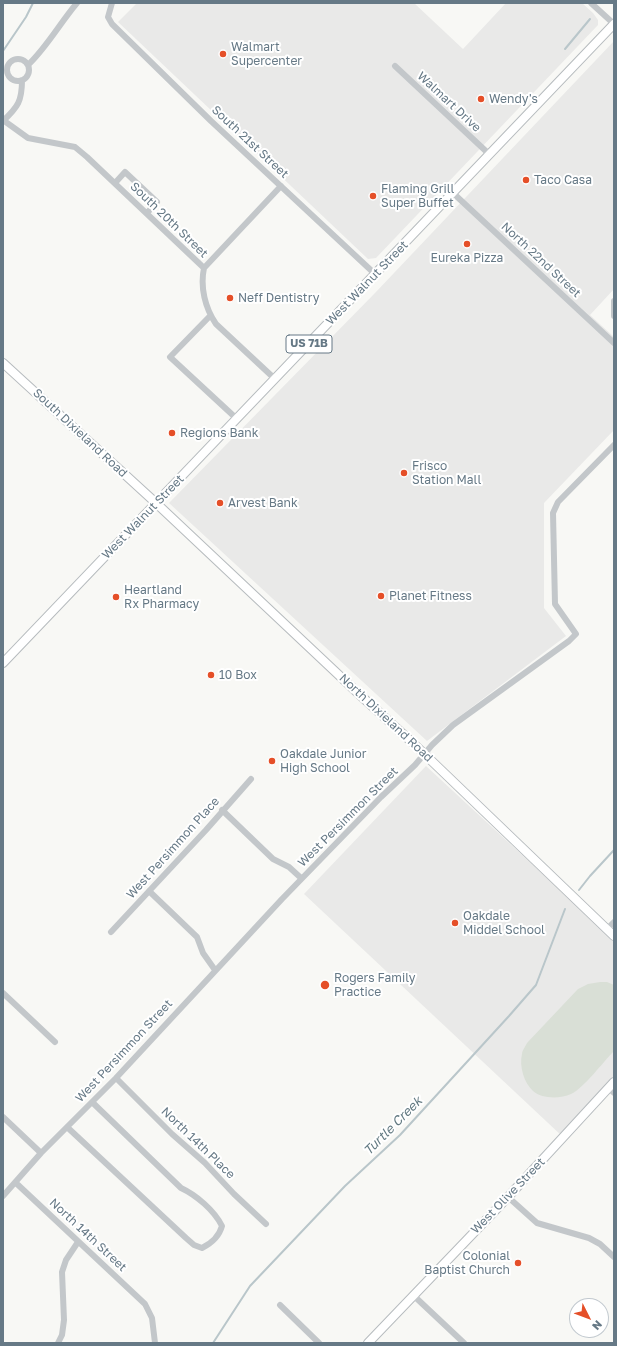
<!DOCTYPE html>
<style>
body{margin:0}
#map{position:relative;width:617px;height:1346px;overflow:hidden;background:#f8f8f5;font-family:"Golos Text",sans-serif}
canvas{display:block}
.frame{position:absolute;inset:0;border:4px solid #667986;pointer-events:none}
.north{position:absolute;left:569px;top:1298px;width:40px;height:40px;box-sizing:border-box;background:#fff;border:1px solid #c2c9cf;border-radius:50%;rotate:132deg;font-size:11px;font-weight:700;line-height:16px;text-align:center;color:#667986}
.north::after{content:'';display:block;margin:auto;width:14px;height:18px;background:#e54f28;clip-path:polygon(50% 0,100% 100%,50% 72%,0 100%)}
</style>
<div id="map">
<canvas width="617" height="1346"></canvas>
<div class="frame"></div>
<div class="north">N</div>
</div>
<script>
const c = document.querySelector('canvas').getContext('2d');
c.lineJoin = 'round';
function fill(path, color) {
  c.fillStyle = color;
  c.fill(path, 'evenodd');
}
function strokePath(path, color, width, dash) {
  c.strokeStyle = color;
  c.lineWidth = width;
  c.lineCap = dash ? 'butt' : 'round';
  c.setLineDash(dash || []);
  c.stroke(path);
}
function label(font, color, halo, rows, align = 'center') {
  c.font = font + ' "Golos Text",sans-serif';
  c.lineWidth = 4;
  c.setLineDash([]);
  c.textBaseline = 'middle';
  c.strokeStyle = halo;
  c.fillStyle = color;
  for (const [text, x, y, turn = 0] of rows) {
    c.save();
    c.translate(x, y);
    c.rotate((+turn || 0) * Math.PI / 180);
    c.textAlign = isNaN(turn) ? turn : align;
    if (halo) c.strokeText(text, 0, 0);
    c.fillText(text, 0, 0);
    c.restore();
  }
}
const built = new Path2D(`
 M137 3H414L463 49 506 3H582L593 13 598 20V25L376 258 368 259 118 22Z
 M614 41V289L590 315 614 337V430L544 503V608L566 636 427 741 169 503 375 293Z
 M426 766 614 940V1083L563 1137 304 894Z`);
const green = new Path2D(`
 M600 982H607L614 985V1051C603 1062 584 1088 571 1094 560 1099 542 1099 533 1091 524 1083 519 1066 522 1054 522 1051 525 1047 527 1043L578 989 588 984Z`);
const stream = new Path2D(`
 M565 49 590 19
 M3 51 26 17 33 3
 M579 890 590 876 614 850
 M213 1343 250 1286 345 1186 400 1135 509 1016 536 985 565 909`);
const minor = new Path2D(`
 M112 3 108 17 112 24 211 121 375 274
 M591 3 614 24
 M7 70a11 11 0 1 1 22 0a11 11 0 1 1-22 0Z
 M28 65C47 47 60 23 77 3
 M395 66 489 154
 M3 120 28 138 75 147 87 157 204 268
 M3 121C18 107 22 101 22 80
 M115 183 125 172 157 202 147 213
 M453 193 614 343
 M204 268C200 287 205 308 216 324L275 379
 M204 268 281 186
 M614 301V316
 M210 316 170 357 237 419
 M222 810 273 859 289 867 301 878
 M149 891 197 937 203 953 215 970
 M607 929 614 922
 M111 932 206 830 251 779
 M3 993 55 1042
 M116 1078 172 1134 205 1163 234 1194 266 1224
 M609 1088 614 1093
 M3 1117 41 1153
 M67 1127 186 1238 194 1245 202 1248C212 1243 219 1237 222 1226 214 1210 196 1195 181 1188L92 1102
 M16 1183 145 1304 152 1318 155 1343
 M3 1196 41 1153 116 1078 282 899 381 797 415 765 432 745 453 725 569 641 576 634 555 604 553 513 558 502 614 445
 M508 1197 537 1223 589 1238 600 1244 614 1257
 M413 1295 464 1343
 M280 1305 319 1343
 M58 1343 62 1335 64 1320 62 1272 66 1260 78 1242`);
const major = new Path2D(`
 M3 363 156 503 360 695 415 745 614 936
 M3 663 614 24
 M368 1343 508 1197 614 1082`);
const markers = [
 [223,54,4,"#e54f28"],
 [481,99,4,"#e54f28"],
 [526,180,4,"#e54f28"],
 [373,196,4,"#e54f28"],
 [467,244,4,"#e54f28"],
 [230,298,4,"#e54f28"],
 [172,433,4,"#e54f28"],
 [404,473,4,"#e54f28"],
 [220,503,4,"#e54f28"],
 [381,596,4,"#e54f28"],
 [116,597,4,"#e54f28"],
 [211,675,4,"#e54f28"],
 [272,761,4,"#e54f28"],
 [455,923,4,"#e54f28"],
 [325,985,5,"#e54f28"],
 [518,1263,4,"#e54f28"]
];
const shields = [
 [309,344,46]
];
const shieldNames = [
 ["US 71B",309,344]
];
const poiNames = [
 ["Walmart",231,47],
 ["Supercenter",231,61],
 ["Wendy's",489,99],
 ["Taco Casa",534,180],
 ["Flaming Grill",381,189],
 ["Super Buffet",381,203],
 ["Eureka Pizza",467,258,"center"],
 ["Neff Dentistry",238,298],
 ["Regions Bank",180,433],
 ["Frisco",412,466],
 ["Station Mall",412,480],
 ["Arvest Bank",228,503],
 ["Heartland",124,590],
 ["Rx Pharmacy",124,604],
 ["Planet Fitness",389,596],
 ["10 Box",219,675],
 ["Oakdale Junior",280,754],
 ["High School",280,768],
 ["Oakdale",463,916],
 ["Middel School",463,930],
 ["Rogers Family",334,978],
 ["Practice",334,992],
 ["Colonial",510,1256,"right"],
 ["Baptist Church",510,1270,"right"]
];
const streetNames = [
 ["Walmart Drive",449,102,43],
 ["South 21st Street",250,142,43],
 ["South 20th Street",169,220,44],
 ["North 22nd Street",541,260,43],
 ["West Walnut Street",367,283,-46],
 ["South Dixieland Road",80,433,43],
 ["West Walnut Street",143,517,-46],
 ["North Dixieland Road",386,718,43],
 ["West Persimmon Street",348,817,-45],
 ["West Persimmon Place",173,848,-48],
 ["West Persimmon Street",124,1051,-47],
 ["North 14th Place",198,1143,44],
 ["West Olive Street",508,1196,-46],
 ["North 14th Street",88,1235,43]
];
const waterNames = [
 ["Turtle Creek",393,1126,-45]
];
fill(built, '#e9e9e8');
fill(green, '#d9dfd6');
strokePath(stream, '#b9c6ca', 2);
strokePath(major, '#b6bbbe', 10);
strokePath(minor, '#c3c7ca', 6);
strokePath(major, '#fff', 8);
for (const [x, y, r, color] of markers) {
  const dot = new Path2D();
  dot.arc(x, y, r, 0, 2 * Math.PI);
  c.fillStyle = color;
  c.fill(dot);
  strokePath(dot, '#fff', 1.5);
}
for (const [x, y, w] of shields) {
  const box = new Path2D();
  box.roundRect(x - w / 2, y - 9, w, 18, 3);
  c.fillStyle = '#fff';
  c.fill(box);
  strokePath(box, '#667986', 1);
}
label('bold 11px', '#667986', null, shieldNames);
label('12px', '#667986', '#fff', poiNames, 'left');
label('12px', '#667986', '#fff', streetNames);
label('italic 13px', '#637a82', '#fff', waterNames);
</script>
